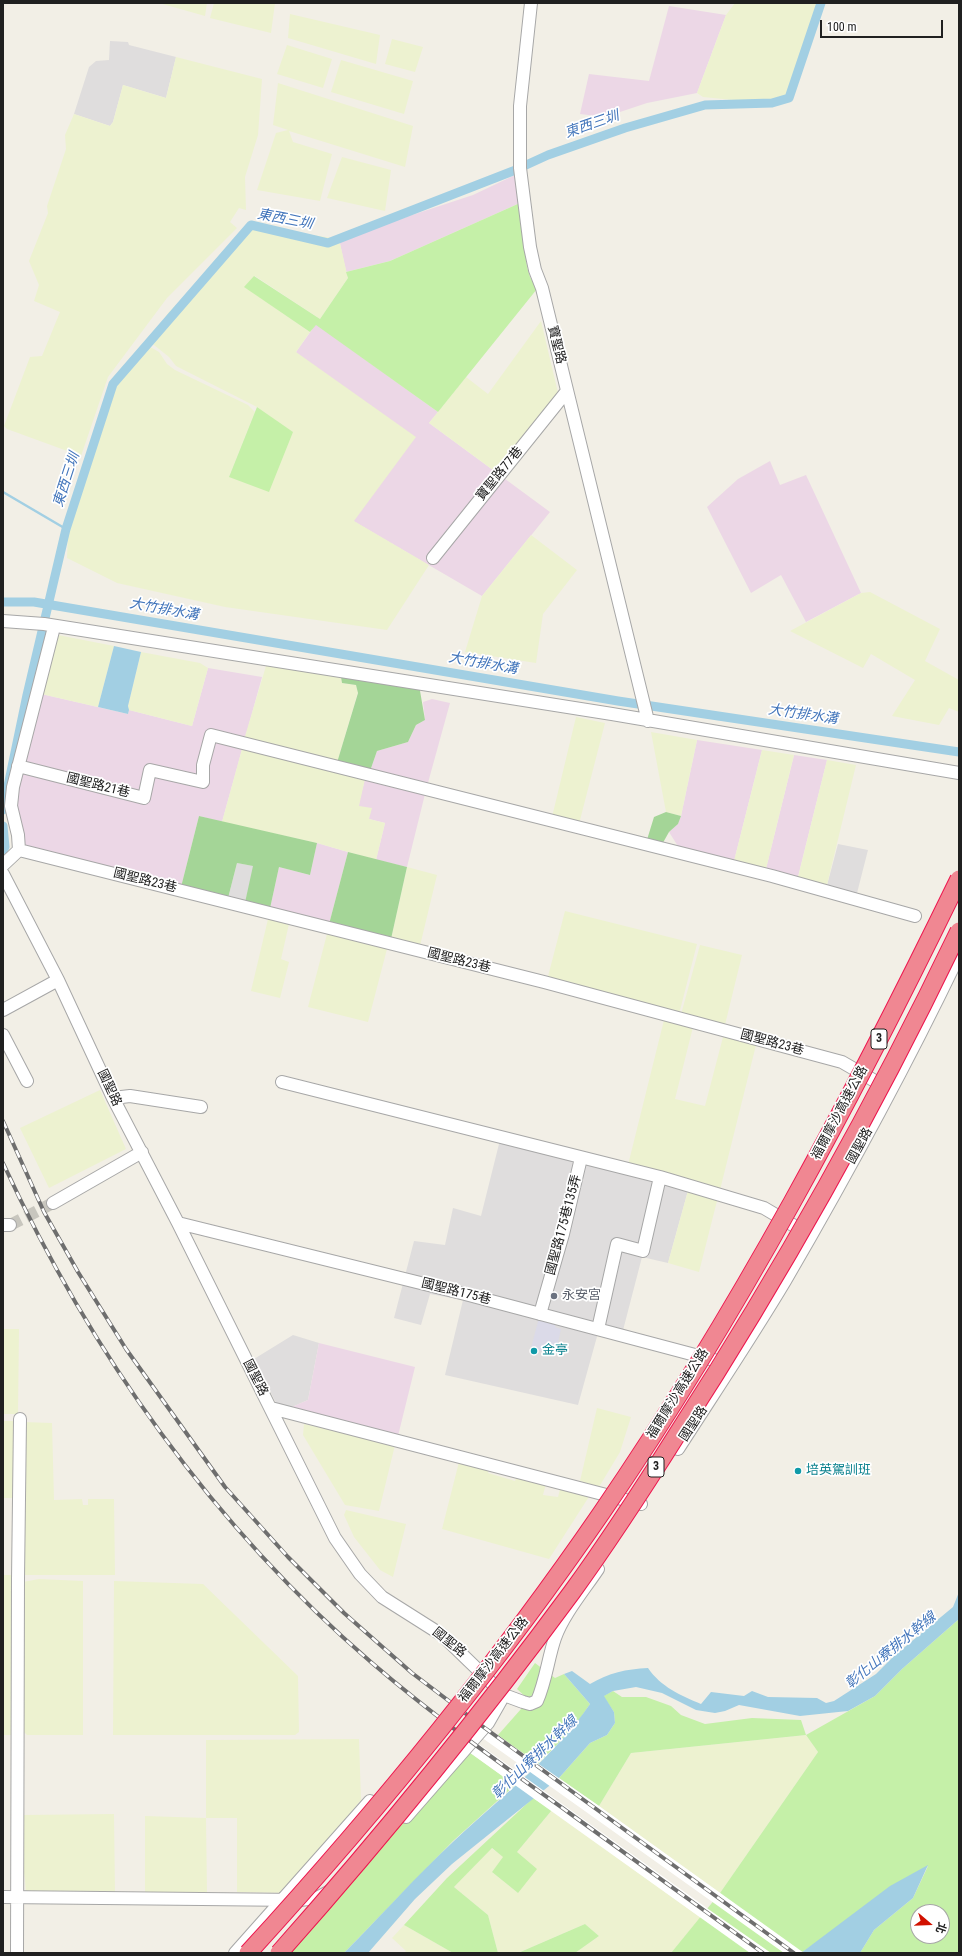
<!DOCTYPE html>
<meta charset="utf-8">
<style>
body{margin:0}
#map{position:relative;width:962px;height:1956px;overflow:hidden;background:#f2efe6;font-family:"Roboto Condensed","Noto Sans TC",sans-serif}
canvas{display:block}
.frame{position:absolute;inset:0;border:4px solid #202020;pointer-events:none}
.north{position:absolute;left:910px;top:1904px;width:40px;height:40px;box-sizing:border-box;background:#fff;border:1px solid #a6a6a6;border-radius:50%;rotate:109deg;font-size:11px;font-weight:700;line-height:16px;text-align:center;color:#202020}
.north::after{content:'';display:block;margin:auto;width:14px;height:18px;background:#d11100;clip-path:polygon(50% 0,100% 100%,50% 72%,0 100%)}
.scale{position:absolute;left:820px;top:20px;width:123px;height:18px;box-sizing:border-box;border:2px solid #202020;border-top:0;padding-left:5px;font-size:12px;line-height:14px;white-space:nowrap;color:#202020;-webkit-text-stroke:3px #fff;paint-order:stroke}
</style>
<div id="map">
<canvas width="962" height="1956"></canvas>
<div class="frame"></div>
<div class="north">北</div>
<div class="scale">100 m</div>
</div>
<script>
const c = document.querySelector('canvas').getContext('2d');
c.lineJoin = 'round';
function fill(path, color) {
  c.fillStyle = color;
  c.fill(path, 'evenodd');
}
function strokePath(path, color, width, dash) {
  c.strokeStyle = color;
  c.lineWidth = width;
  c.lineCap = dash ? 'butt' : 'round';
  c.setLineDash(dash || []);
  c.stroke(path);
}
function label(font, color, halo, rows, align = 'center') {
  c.font = font + ' "Roboto Condensed","Noto Sans TC",sans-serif';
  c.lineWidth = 3.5;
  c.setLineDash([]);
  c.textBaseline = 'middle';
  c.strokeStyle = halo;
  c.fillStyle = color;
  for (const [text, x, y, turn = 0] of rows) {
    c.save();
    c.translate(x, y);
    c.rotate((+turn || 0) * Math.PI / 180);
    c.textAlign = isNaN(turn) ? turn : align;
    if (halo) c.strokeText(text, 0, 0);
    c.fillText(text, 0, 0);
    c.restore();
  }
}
const residential = new Path2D(`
 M110 41 128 42 129 45 176 57 166 98 123 85 113 122 110 126 74 114 89 67 96 61 109 60Z
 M838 844 868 850 856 897 826 889Z
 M237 863 254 866 244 907 227 902Z
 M500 1140 689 1187 668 1263 642 1257 621 1338 598 1333 578 1405 445 1375 463 1300 430 1294 421 1325 394 1318 414 1241 445 1245 453 1208 481 1216Z
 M293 1335 319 1343 308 1400 292 1407 279 1409 254 1359Z`);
const industrial = new Path2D(`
 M669 6 726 15 697 93 647 103 605 117 580 114 589 74 649 81Z
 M515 175 520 203 390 261 346 272 339 239 473 195Z
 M316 324 438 412 429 423 550 512 482 596 353 521 296 352Z
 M770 461 780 485 806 475 861 593 806 622 781 575 751 593 707 507 738 479Z
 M208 668 262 677 222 822 199 816 180 891 21 851 11 821 37 693 128 714 129 710 192 726Z
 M432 699 450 703 426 790 369 774 377 751 408 742 416 725 425 720 423 702Z
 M697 740 762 750 733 865 681 851 669 832 678 824 681 816Z
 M794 755 827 760 797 881 765 873Z
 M365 779 425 794 407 867 376 860 385 823 369 819 358 806Z
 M317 843 348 852 328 928 269 913 279 867 310 875Z
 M319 1343 415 1367 397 1440 293 1414 292 1407 308 1400Z`);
const farmland = new Path2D(`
 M159 3H207L205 16Z
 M214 3H275L271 33 210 18Z
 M735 3H818L814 17 817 20 787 93 778 103 773 104 703 97 697 93 726 15Z
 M290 14 380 35 376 64 288 38Z
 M392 39 423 47 415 72 385 64Z
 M287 45 332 59 323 88 277 74Z
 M176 57 262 79 258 135 245 177 246 210 239 208 230 222 237 228 167 298 108 377 81 456 7 429 4 426 30 357 42 356 60 312 34 301 39 285 29 261 48 213 47 206 66 149 65 135 74 114 110 126 113 122 123 85 166 98Z
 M341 60 413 81 404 114 331 92Z
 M278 83 413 126 405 167 289 131 293 142 332 154 320 201 257 190 276 133 288 130 273 125Z
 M342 157 391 170 385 211 327 198Z
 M259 227 339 239 348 278 320 319 255 276 245 287 310 332 296 352 416 437 354 521 429 565 387 630 225 607 117 583 67 558 68 533 90 456 116 381 145 344 159 352 167 364 175 370 248 405 255 412 229 477 292 432 257 407 176 366 169 357 149 341 168 313 249 231Z
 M541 321 559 397 497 473 429 423 466 377 488 394Z
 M531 535 577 570 543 614 536 663 465 652 482 596Z
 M870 592 940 629 925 661 959 680V712L949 708 939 725 892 716 915 680 871 654 863 668 790 631 861 593Z
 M58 635 114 646 98 707 37 693Z
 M141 652 200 663 208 668 192 726 129 710 128 706Z
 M266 666 341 677 342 683 356 685 358 692 336 766 243 743Z
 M576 717 605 723 579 824 552 817Z
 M651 732 697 740 681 816 666 812Z
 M242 749 365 779 359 806 372 808 369 819 385 823 376 860 317 843 222 822Z
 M762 750 794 755 765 873 733 865Z
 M827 760 856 765 826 889 797 881Z
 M407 867 437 875 419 950 391 939Z
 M565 911 697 944 678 1018 546 984Z
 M268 919 289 924 281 959 289 962 280 998 251 991Z
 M327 934 387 949 368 1022 308 1007Z
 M700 945 742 955 724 1029 680 1018Z
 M664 1020 693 1027 675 1099 705 1106 723 1037 756 1045 719 1194 628 1165Z
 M100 1090 126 1149 49 1188 20 1128Z
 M689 1187 718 1197 699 1272 668 1263Z
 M3 1329H19L18 1414H3Z
 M597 1408 631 1417 620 1452 599 1487 580 1481Z
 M3 1421H16L18 1498H3Z
 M23 1422 52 1423 54 1500 82 1499 83 1505H88V1499H114L115 1575H23Z
 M304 1424 395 1445 379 1511 345 1505 303 1435Z
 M460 1458 490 1466 488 1473 515 1481 518 1473 547 1480 543 1495 558 1497 561 1485 592 1492 549 1559 442 1529Z
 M346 1510 406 1524 393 1577 380 1570 354 1537 344 1515Z
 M3 1575H16L12 1735H3Z
 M39 1579 83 1581V1735H27L22 1730 23 1582Z
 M114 1581 203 1584 298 1676 299 1732 295 1735H113Z
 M806 1735 818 1752 720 1893 599 1806 631 1753Z
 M359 1739 361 1800 286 1893 237 1892V1818H206L207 1893H145V1816L206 1818V1740Z
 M552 1810 701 1918 671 1953H575L599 1936 585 1924 518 1953H498L488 1915 454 1887 491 1848 504 1857 492 1872 518 1893 517 1852Z
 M114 1814 115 1894H26L25 1879 22 1864 21 1815Z
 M404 1925 453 1953H404L406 1951 392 1938Z`);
const grass = new Path2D(`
 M520 203 527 267 530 277 537 289 438 412 316 325 310 332 244 287 254 276 320 319 348 278 346 272 390 261Z
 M257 407 293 432 269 492 229 477Z
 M959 1619V1953H860L874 1930 913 1898 928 1866 801 1953H671L720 1893 818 1752 806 1735 631 1753 599 1806 559 1778 590 1743 607 1735 615 1723 614 1712 603 1696 613 1691 622 1697H646L671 1706 681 1715 705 1724 752 1718 801 1720 806 1735 875 1696 902 1669ZM918 1912H942V1936H918Z
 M535 1663 555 1678 564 1674 590 1704 575 1726 538 1764 498 1735 529 1700 517 1689Z
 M462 1747 515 1785 453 1841 344 1953H277Z
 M533 1798 552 1810 517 1852 537 1869 518 1893 492 1872 503 1857 492 1848 454 1887 488 1915 498 1953H453L404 1925 447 1878Z
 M585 1924 599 1936 575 1953H518Z`);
const forest = new Path2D(`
 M341 677 419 685 425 720 416 725 408 742 377 751 369 774 336 766 358 693 356 685 342 683Z
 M666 812 681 816 678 824 669 832 660 848 646 843 654 817Z
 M199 816 317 843 310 875 279 867 269 913 244 907 253 866 237 863 227 902 180 891Z
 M348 852 407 867 391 939 328 928Z`);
const plaza = new Path2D(`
 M540 1314 557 1318 555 1327 561 1329 555 1355 531 1348Z`);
const water = new Path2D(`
 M114 646 141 652 128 706 129 710 128 714 98 707Z
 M959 1592V1619L902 1669 875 1696 848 1711 800 1716 739 1705 725 1711 715 1713 696 1710 662 1693 636 1687 613 1691 604 1696 614 1712 615 1723 607 1735 590 1743 559 1778 452 1864 415 1899 368 1953H344C381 1916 416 1876 455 1840 501 1797 554 1757 590 1704L564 1674 572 1671 590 1684C609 1673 626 1669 648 1668 661 1687 680 1695 701 1704L711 1692 744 1696 752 1691 768 1697 817 1698 826 1703 834 1701 876 1674 894 1656 953 1607Z
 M928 1865 913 1898 874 1930 860 1953H801L890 1886Z`);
const pier = new Path2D(`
 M481 1724 599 1806 804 1953H784L474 1732Z
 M469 1737 711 1911 771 1953H750L533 1798 462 1747Z`);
const stream = new Path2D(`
 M3 492 66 529`);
const canal = new Path2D(`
 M3 602H34L618 701 959 752
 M3 810 27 695 66 529 113 384 251 225 328 243 513 171 548 155 625 128 705 105 772 103 789 98 821 3
 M3 826 5 847 3 850`);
const minorTunnel = new Path2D(`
 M10 1225 53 1203`);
const minor = new Path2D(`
 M531 3 520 106V168L530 247 535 270 542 288 648 721
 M433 558 567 391
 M3 621 44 624 612 714 959 773
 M18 766 144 798 150 770 203 782V765L211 735 772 876 915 916
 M19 850 544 982 842 1062 887 1088
 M3 865 19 850 18 835 11 806 13 787 54 627
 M3 874 58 980 113 1098 178 1223 335 1538 360 1574 382 1597 442 1635 504 1695 523 1702 530 1704 537 1701C546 1681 548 1658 555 1638 563 1615 584 1590 598 1569
 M3 1010 58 980
 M3 1035 27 1081
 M282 1082 660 1177 764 1208 808 1234
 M113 1098 130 1096 201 1107
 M53 1203 142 1152
 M178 1223 465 1294 729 1364
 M3 1225H10
 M540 1314 563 1234 581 1158
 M598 1329 617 1244 643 1251 660 1177
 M271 1408 641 1504
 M678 1449C714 1393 751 1338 785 1281 847 1174 906 1066 959 955
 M406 1817 488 1723 504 1695
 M3 1897 300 1900 317 1898 330 1891
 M17 1953 18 1579 20 1419
 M235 1953 370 1801`);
const rail = new Path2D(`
 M3 1121 44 1212 78 1272 126 1349 225 1487 288 1557 344 1613 412 1673 478 1723 794 1953
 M3 1163C90 1352 214 1527 372 1663 435 1717 501 1764 568 1812 633 1859 698 1906 763 1953`);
const highwayBridge = new Path2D(`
 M248 1953C375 1814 495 1668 602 1512 739 1312 853 1097 959 879
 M279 1953C382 1837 480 1717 572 1592 609 1541 644 1487 678 1433 782 1272 876 1104 959 931`);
const markers = [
 [554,1296,4,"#6b7280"],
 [534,1351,4,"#0f9aa8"],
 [798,1471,4,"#0f9aa8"]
];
const shields = [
 [879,1039,16],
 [656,1467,16]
];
const shieldNames = [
 ["3",879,1039],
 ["3",656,1467]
];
const streetNames = [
 ["寶聖路",556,345,76],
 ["寶聖路77巷",500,474,-51],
 ["國聖路21巷",98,786,14],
 ["國聖路23巷",145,881,14],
 ["國聖路23巷",459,961,14],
 ["國聖路23巷",772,1043,15],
 ["國聖路",109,1088,65],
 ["福爾摩沙高速公路",840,1113,-62],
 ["國聖路",860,1146,-61],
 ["國聖路175巷135弄",564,1225,-75],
 ["國聖路175巷",456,1292,14],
 ["國聖路",255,1378,63],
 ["福爾摩沙高速公路",678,1394,-58],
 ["國聖路",694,1424,-57],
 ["國聖路",449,1643,39],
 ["福爾摩沙高速公路",494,1660,-52]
];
const worshipNames = [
 ["永安宮",562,1296]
];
const cultureNames = [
 ["金亭",542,1351],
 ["培英駕訓班",806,1471]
];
const waterNames = [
 ["東西三圳",592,125,-19],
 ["東西三圳",285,220,11],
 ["東西三圳",67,480,-72],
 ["大竹排水溝",164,610,10],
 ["大竹排水溝",483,664,10],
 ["大竹排水溝",803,715,8],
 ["彰化山寮排水幹線",891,1651,-39],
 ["彰化山寮排水幹線",535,1758,-44]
];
fill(residential, '#dfdddd');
fill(industrial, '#ecd7e6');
fill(farmland, '#edf2d0');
fill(grass, '#c5f0a8');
fill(forest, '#a4d597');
fill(plaza, '#dbdae8');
fill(water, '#a2cfe3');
fill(pier, '#fff');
strokePath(stream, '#a2cfe3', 2.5);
strokePath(canal, '#a2cfe3', 9);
strokePath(minorTunnel, '#c8c6be', 12, [12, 6]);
strokePath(minor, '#a7a7a7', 14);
strokePath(minor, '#fff', 12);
strokePath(rail, '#6e6e6e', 4);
strokePath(rail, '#fff', 2.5, [8]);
strokePath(highwayBridge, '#ed164e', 19, []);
strokePath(highwayBridge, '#f08792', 17);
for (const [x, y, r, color] of markers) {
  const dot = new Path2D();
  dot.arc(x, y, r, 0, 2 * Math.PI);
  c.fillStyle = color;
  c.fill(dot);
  strokePath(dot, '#fff', 1.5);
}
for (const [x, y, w] of shields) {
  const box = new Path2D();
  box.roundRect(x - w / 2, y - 10, w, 20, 3);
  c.fillStyle = '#fff';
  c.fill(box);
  strokePath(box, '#202020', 1);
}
label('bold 12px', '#202020', null, shieldNames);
label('13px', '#202020', '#fff', streetNames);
label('13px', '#5b616d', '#fff', worshipNames, 'left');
label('13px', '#0d838f', '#fff', cultureNames, 'left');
label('italic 14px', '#4275bb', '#fff', waterNames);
</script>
